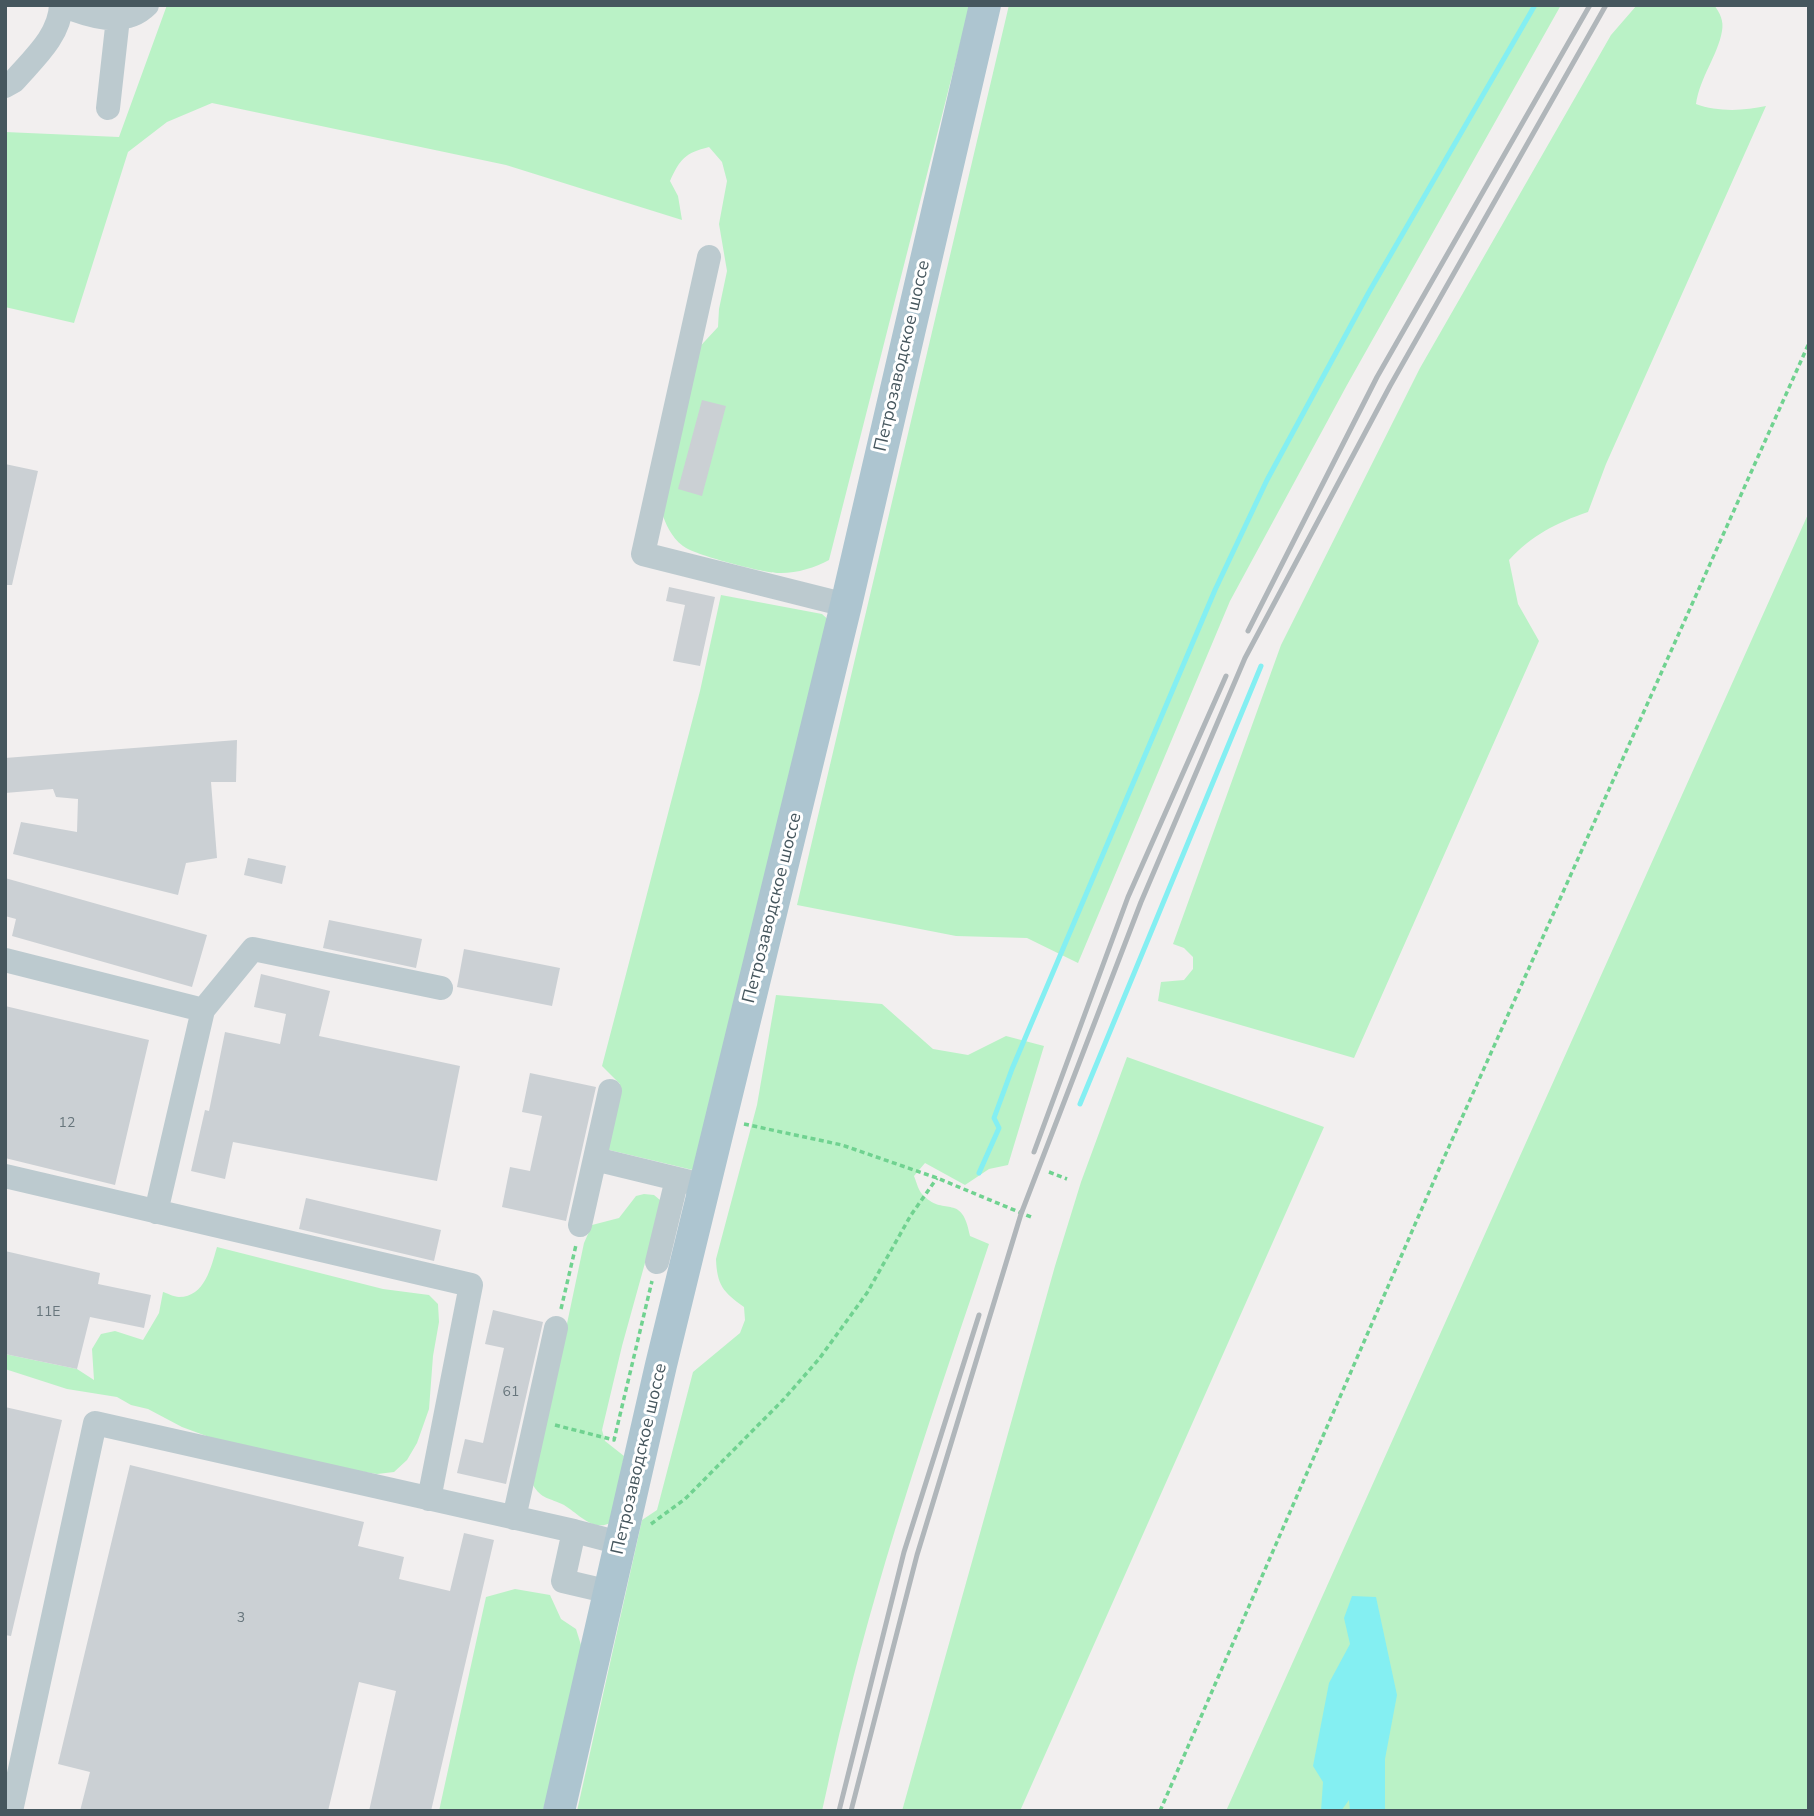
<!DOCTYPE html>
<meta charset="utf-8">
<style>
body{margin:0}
#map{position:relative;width:1814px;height:1816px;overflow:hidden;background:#f2efef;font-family:"Nunito Sans",sans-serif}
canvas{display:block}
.frame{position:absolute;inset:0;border:7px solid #46575e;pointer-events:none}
</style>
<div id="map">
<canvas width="1814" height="1816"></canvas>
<div class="frame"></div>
</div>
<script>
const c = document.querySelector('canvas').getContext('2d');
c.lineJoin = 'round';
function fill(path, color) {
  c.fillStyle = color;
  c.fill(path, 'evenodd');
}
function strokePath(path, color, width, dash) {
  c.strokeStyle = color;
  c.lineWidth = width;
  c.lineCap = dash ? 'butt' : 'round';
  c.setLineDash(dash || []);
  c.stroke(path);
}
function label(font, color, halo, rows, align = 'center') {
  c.font = font + ' "Nunito Sans",sans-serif';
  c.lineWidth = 6;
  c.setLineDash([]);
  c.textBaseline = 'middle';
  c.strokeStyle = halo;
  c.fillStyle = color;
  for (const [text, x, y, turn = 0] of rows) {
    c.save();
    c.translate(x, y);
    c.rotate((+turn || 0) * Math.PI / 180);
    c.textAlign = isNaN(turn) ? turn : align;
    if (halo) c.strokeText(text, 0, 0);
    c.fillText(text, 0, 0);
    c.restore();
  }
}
const green = new Path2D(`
 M167 5H970L829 560C814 568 795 574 777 573 761 572 694 555 683 546 671 537 665 523 661 510L693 354 718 327 719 309 727 271 719 224 727 181 722 162 709 147C685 153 680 159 670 181L678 196 682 220 506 165 212 103 167 122 128 152 74 323 5 307V132L119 137Z
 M1009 5H1561L1347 385 1230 601 1078 963 1027 938 956 936 797 905Z
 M1637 5H1714C1720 13 1724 21 1722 31 1718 55 1700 77 1696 104 1717 112 1744 111 1766 106L1606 464 1588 512C1556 523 1532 535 1509 560L1518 604 1539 641 1354 1058 1158 1001 1161 982 1184 980 1193 969V957L1184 948 1173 944 1281 645 1420 368 1611 35Z
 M1809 512V1811H1226Z
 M721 595 822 614 833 624 697 1171 605 1149 620 1084 602 1066 700 691Z
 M776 995 882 1004 933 1049 968 1055 1006 1036 1044 1046 1008 1165 989 1169 965 1185 925 1163 914 1176C917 1183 918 1191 924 1196 945 1217 962 1192 970 1236L989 1244C938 1397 884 1550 846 1707 837 1741 830 1776 822 1811H577L642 1520 657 1510 693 1372 740 1333 745 1320 744 1307C723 1292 717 1285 716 1259L757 1105Z
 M1127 1057 1324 1127 1020 1811H902L1055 1266 1081 1182Z
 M644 1194 654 1195 660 1200 658 1216 622 1346 602 1430 605 1441 624 1456 612 1522C593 1533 579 1514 564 1505 550 1498 541 1499 533 1485L584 1243 592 1225 619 1218 636 1196Z
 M217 1247 383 1289 429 1295 438 1304 439 1322 433 1356 429 1409 417 1443 407 1460 394 1472 377 1474 326 1466 236 1447 182 1427 148 1409 131 1405 117 1397 67 1389 5 1369V1354L77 1369 94 1380 92 1349 101 1334 115 1331 143 1340 159 1313 163 1292C167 1293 174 1297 179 1297 205 1297 211 1267 217 1247Z
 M515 1589 550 1595 561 1619 576 1629 581 1645 580 1664 543 1811H439L486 1597Z`);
const water = new Path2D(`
 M1352 1596 1376 1597 1397 1695 1385 1759V1811H1350L1349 1800 1341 1811H1321L1323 1782 1313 1766 1329 1683 1350 1644 1344 1618Z`);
const stream = new Path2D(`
 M1080 1104 1261 666
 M979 1173 999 1128 994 1118 1012 1069 1215 590 1267 480 1369 292 1535 5`);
const building = new Path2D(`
 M702 400 726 406 702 496 678 489Z
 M5 464 38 471 12 585H5Z
 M669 587 715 597 700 666 673 661 685 605 666 601Z
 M237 740 236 782H211L217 858 186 863 178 895 13 854 21 822 77 832 78 799 56 797 53 789 5 793V758Z
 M248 858 286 866 282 884 244 875Z
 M5 878 207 935 192 987 12 936 16 919 5 916Z
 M329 920 422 939 416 968 323 948Z
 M464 949 560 968 552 1006 457 987Z
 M261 974 330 991 319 1036 460 1066 437 1181 233 1142 225 1179 191 1171 205 1110 209 1111 225 1032 280 1044 286 1014 254 1007Z
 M5 1006 149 1040 115 1185 5 1158Z
 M530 1073 596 1087 566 1221 502 1207 510 1167 530 1171 542 1116 522 1112Z
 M306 1198 441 1230 434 1261 299 1229Z
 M5 1251 100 1273 98 1284 151 1295 144 1328 90 1317 77 1369 5 1354Z
 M493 1310 543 1322 506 1484 457 1473 465 1439 483 1443 504 1348 485 1344Z
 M5 1407 62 1420 11 1636 5 1635Z
 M130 1465 364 1522 358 1546 404 1557 399 1579 450 1591 464 1533 494 1540 431 1811H369L396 1691 359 1682 328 1811H80L90 1772 58 1764Z`);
const path = new Path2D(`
 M744 1124 842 1145 937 1178 1031 1217
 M1049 1172 1067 1179
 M561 1309 576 1245
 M555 1425 614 1440 652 1281
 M651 1524 685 1499 784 1399 819 1359 867 1293 911 1215 937 1178
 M1160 1811 1443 1160 1809 343`);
const minor = new Path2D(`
 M62 5C88 16 124 28 147 5
 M5 86 14 81C33 59 60 36 61 5
 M108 108 118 18
 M709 257 643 554 846 605
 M5 960 203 1010 156 1212
 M203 1010 253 949 441 988
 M595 1159 706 1186
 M5 1176 471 1285 429 1499
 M580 1225 610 1091
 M657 1262 677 1179
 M514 1518 556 1328
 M610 1592 563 1581 574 1531 620 1543
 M11 1811 95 1423 574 1531`);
const major = new Path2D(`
 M559 1811 661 1365 846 605 985 5`);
const rail = new Path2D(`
 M1248 631 1377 377 1590 5
 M1034 1152 1128 897 1226 676
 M839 1811 904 1552 979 1315
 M851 1811 917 1555 1021 1214 1141 902 1245 658 1390 386 1606 5`);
const numberNames = [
 ["12",67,1124],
 ["11Е",48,1313],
 ["61",511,1393],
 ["3",241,1619]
];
const streetNames = [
 ["Петрозаводское шоссе",903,356,-77],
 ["Петрозаводское шоссе",773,908,-76],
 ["Петрозаводское шоссе",640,1459,-77]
];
fill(green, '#baf2c6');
fill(water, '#84eff2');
strokePath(stream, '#84eff2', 5);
fill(building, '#cbd0d4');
strokePath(path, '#70d290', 3.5, [5, 3.5]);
strokePath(minor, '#bccacf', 24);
strokePath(major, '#adc5d0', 32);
strokePath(rail, '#b0b6ba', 5);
label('14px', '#67757c', null, numberNames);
label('18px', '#46575e', '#fff', streetNames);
</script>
